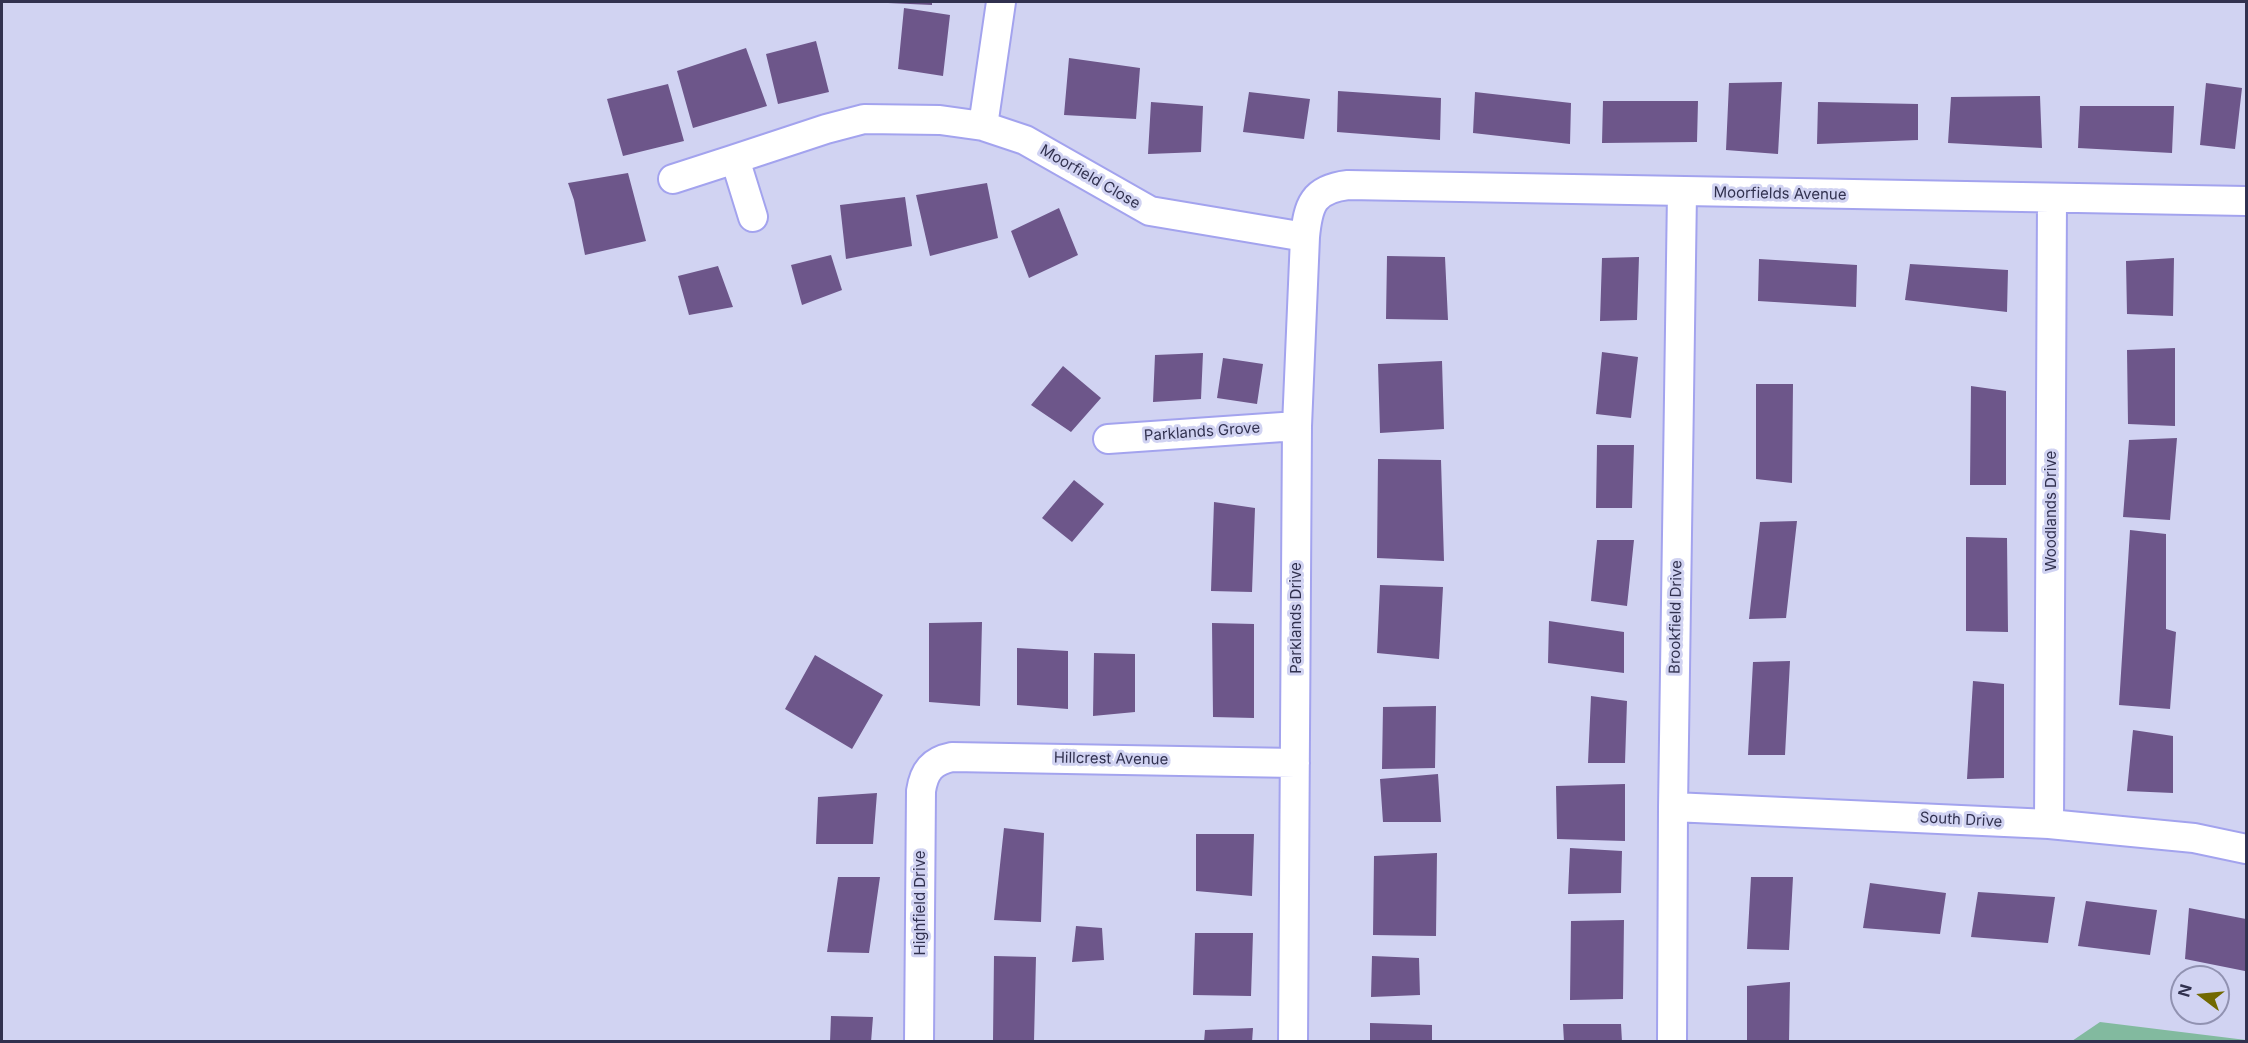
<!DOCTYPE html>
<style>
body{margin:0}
#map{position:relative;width:2248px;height:1043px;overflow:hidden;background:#d1d3f2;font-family:Inter,sans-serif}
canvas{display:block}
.frame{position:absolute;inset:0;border:3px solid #31314f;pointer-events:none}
.north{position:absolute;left:2170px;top:965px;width:60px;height:60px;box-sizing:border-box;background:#d1d3f2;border:2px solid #9192b1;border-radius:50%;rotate:286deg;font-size:16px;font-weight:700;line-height:24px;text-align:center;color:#31314f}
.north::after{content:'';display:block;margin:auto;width:21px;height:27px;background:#726901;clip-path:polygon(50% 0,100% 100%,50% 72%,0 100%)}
</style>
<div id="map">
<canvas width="2248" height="1043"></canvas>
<div class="frame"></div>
<div class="north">N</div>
</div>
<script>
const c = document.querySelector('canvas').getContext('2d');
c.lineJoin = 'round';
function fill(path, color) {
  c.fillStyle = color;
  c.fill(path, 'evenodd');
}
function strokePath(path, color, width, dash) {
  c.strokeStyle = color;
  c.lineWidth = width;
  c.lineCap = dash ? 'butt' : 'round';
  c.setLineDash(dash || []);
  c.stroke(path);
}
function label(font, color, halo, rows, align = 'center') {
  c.font = font + ' Inter,sans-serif';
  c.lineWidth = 6;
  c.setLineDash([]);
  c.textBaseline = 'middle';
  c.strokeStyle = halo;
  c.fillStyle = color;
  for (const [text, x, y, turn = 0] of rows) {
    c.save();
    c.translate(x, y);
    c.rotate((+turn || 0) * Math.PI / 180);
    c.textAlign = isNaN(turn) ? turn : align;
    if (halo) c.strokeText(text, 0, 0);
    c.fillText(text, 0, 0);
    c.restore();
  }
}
const green = new Path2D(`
 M2100 1022 2246 1040V1041H2072Z`);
const building = new Path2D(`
 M888 2H932V5L888 3Z
 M904 8 950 15 943 76 898 69Z
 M816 41 829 92 778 104 766 54Z
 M746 48 767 106 693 128 677 71Z
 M1069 58 1140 68 1136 119 1064 115Z
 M1782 82 1778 154 1726 150 1729 83Z
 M2206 83 2242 88 2235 149 2200 145Z
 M668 84 684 141 623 156 607 99Z
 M1338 91 1441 98 1440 140 1337 132Z
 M1249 92 1310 99 1304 139 1243 132Z
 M1475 92 1571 103 1570 144 1473 133Z
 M2040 96 2042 148 1948 143 1951 97Z
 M1603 101H1698L1697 142 1602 143Z
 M1151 102 1203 106 1201 152 1148 154Z
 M1818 102 1918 104V140L1817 144Z
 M2080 106H2174L2172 153 2078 148Z
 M628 173 646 241 585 255 574 200 568 183Z
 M987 183 998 238 930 256 916 195Z
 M905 197 912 246 846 259 840 205Z
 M1059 208 1078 255 1029 278 1011 231Z
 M831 255 842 290 802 305 791 265Z
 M1387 256 1445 257 1448 320 1386 319Z
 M1639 257 1637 320 1600 321 1602 258Z
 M2174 258 2173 316 2127 314 2126 261Z
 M1759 259 1857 265 1856 307 1758 301Z
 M1910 264 2008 270 2007 312 1905 300Z
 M718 266 733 307 689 315 678 276Z
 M2175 348V426L2128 424 2127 350Z
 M1602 352 1638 357 1631 418 1596 414Z
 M1203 353 1201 399 1153 402 1155 355Z
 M1223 358 1263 364 1257 404 1217 398Z
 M1442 361 1444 429 1380 433 1378 364Z
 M1063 366 1101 398 1071 432 1031 405Z
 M1756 384H1793L1792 483 1756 479Z
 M1971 386 2006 391V485H1970Z
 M2177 438 2170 520 2123 517 2129 440Z
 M1597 445H1634L1632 508H1596Z
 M1378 459 1441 460 1444 561 1377 558Z
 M1074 480 1104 504 1072 542 1042 518Z
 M1214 502 1255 508 1252 592 1211 591Z
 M1797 521 1786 618 1749 619 1760 522Z
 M2130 530 2166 534V629L2176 632 2170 709 2119 705Z
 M1966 537 2007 538 2008 632 1966 631Z
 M1597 540H1634L1627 606 1591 601Z
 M1380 585 1443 587 1439 659 1377 653Z
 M1549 621 1624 632V673L1548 663Z
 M982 622 980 706 929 702V623Z
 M1212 623 1254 624V718L1213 717Z
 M1017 648 1068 651V709L1017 705Z
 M1094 653 1135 654V712L1093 716Z
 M815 655 883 695 852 749 785 709Z
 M1790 661 1785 755H1748L1753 662Z
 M1973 681 2004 684V778L1967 779Z
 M1591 696 1627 701 1625 763H1588Z
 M1436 706 1435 768 1382 769 1383 707Z
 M2133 730 2173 736V793L2127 791Z
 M1438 774 1441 822H1383L1380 779Z
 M1625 784V841L1557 839 1556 786Z
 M877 793 873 844H816L818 797Z
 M1004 828 1044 833 1041 922 994 920Z
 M1196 834H1254L1252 896 1196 891Z
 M1570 848 1622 851 1621 893 1568 894Z
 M1437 853 1436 936 1373 935 1374 856Z
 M838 877H880L869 953 827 952Z
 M1751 877H1793L1789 950 1747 949Z
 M1870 883 1946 893 1940 934 1863 928Z
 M1978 892 2055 897 2048 943 1971 937Z
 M2086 901 2157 910 2150 955 2078 946Z
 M2189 908 2246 919 2245 971 2185 959Z
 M1624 920 1623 999 1570 1000 1571 921Z
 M1076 926 1102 928 1104 960 1072 962Z
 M1195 933H1253L1251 996 1193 995Z
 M994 956 1036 957 1034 1041 993 1040Z
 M1372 956 1419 958 1420 995 1371 997Z
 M1790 982 1789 1042H1747V986Z
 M831 1016 873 1017 871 1042H830Z
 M1370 1023 1432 1025V1042H1370Z
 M1563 1024H1621L1622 1042H1564Z
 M1253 1028 1252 1042H1204L1205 1030Z`);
const street = new Path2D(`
 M983 126 1001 2
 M735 159 826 129 864 119 940 120 983 126 1025 140 1150 211 1305 237
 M673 179 735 159 753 217
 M1108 439 1297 426
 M1673 807 2049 824 2194 838 2246 849
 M2049 824 2052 198
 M919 1042 921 791C924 771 932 761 952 757L1295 763
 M1293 1042 1297 426 1305 237C1308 205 1313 189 1348 185L2246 201
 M1672 1042 1673 807 1682 192`);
const streetNames = [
 ["Moorfield Close",1090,177,30],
 ["Moorfields Avenue",1780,194,1],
 ["Parklands Grove",1202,432,-4],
 ["Woodlands Drive",2051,511,-90],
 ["Brookfield Drive",1676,617,-89],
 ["Parklands Drive",1296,618,-90],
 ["Hillcrest Avenue",1111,759,1],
 ["South Drive",1961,820,3],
 ["Highfield Drive",920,903,-90]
];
fill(green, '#82ba9f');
fill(building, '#6d568a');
strokePath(street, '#a3a3ee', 32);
strokePath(street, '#fff', 28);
label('15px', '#31314f', '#d1d3f2', streetNames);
</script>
